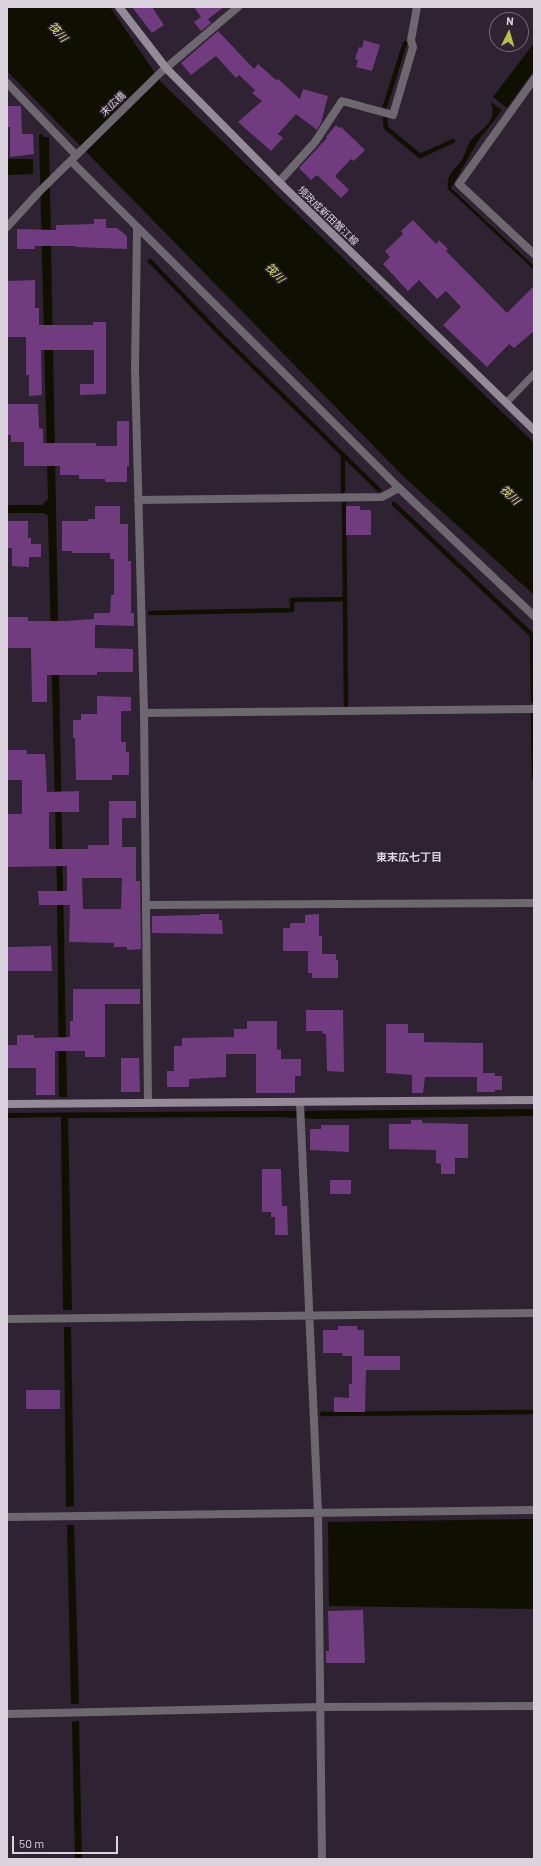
<!DOCTYPE html>
<meta charset="utf-8">
<style>
body{margin:0}
#map{position:relative;width:541px;height:1866px;overflow:hidden;background:#2f2232;font-family:Barlow,sans-serif}
canvas{display:block}
.frame{position:absolute;inset:0;border:8px solid #dad2dd;pointer-events:none}
.north{position:absolute;left:489px;top:12px;width:40px;height:40px;box-sizing:border-box;background:#2f2232;border:1px solid #736876;border-radius:50%;rotate:5deg;font-size:11px;font-weight:700;line-height:16px;text-align:center;color:#dad2dd}
.north::after{content:'';display:block;margin:auto;width:14px;height:18px;background:#b7c147;clip-path:polygon(50% 0,100% 100%,50% 72%,0 100%)}
.scale{position:absolute;left:12px;top:1836px;width:106px;height:18px;box-sizing:border-box;border:2px solid #dad2dd;border-top:0;padding-left:5px;font-size:12px;line-height:14px;white-space:nowrap;color:#dad2dd;-webkit-text-stroke:3px #2f2232;paint-order:stroke}
</style>
<div id="map">
<canvas width="541" height="1866"></canvas>
<div class="frame"></div>
<div class="north">N</div>
<div class="scale">50 m</div>
</div>
<script>
const c = document.querySelector('canvas').getContext('2d');
c.lineJoin = 'round';
function fill(path, color) {
  c.fillStyle = color;
  c.fill(path, 'evenodd');
}
function strokePath(path, color, width, dash) {
  c.strokeStyle = color;
  c.lineWidth = width;
  c.lineCap = dash ? 'butt' : 'round';
  c.setLineDash(dash || []);
  c.stroke(path);
}
function label(font, color, halo, rows, align = 'center') {
  c.font = font + ' Barlow,"Noto Sans JP",sans-serif';
  c.lineWidth = 3;
  c.setLineDash([]);
  c.textBaseline = 'middle';
  c.strokeStyle = halo;
  c.fillStyle = color;
  for (const [text, x, y, turn = 0] of rows) {
    c.save();
    c.translate(x, y);
    c.rotate((+turn || 0) * Math.PI / 180);
    c.textAlign = isNaN(turn) ? turn : align;
    if (halo) c.strokeText(text, 0, 0);
    c.fillText(text, 0, 0);
    c.restore();
  }
}
const water = new Path2D(`
 M7 7H110L161 82 534 443V595L404 477 7 71Z
 M534 43V70L507 108 493 97Z
 M491 102 502 110 478 141 451 188 534 266V270L448 189C446 174 455 170 462 160 466 154 467 145 471 140 483 127 498 122 491 102Z
 M42 134 44 137H49L67 1097H59L57 888 48 516 44 513H7V505H42L48 499 39 135Z
 M7 141V159H33V174L8 175 7 181Z
 M534 1109V1116L317 1119 277 1117 68 1118 72 1310H63L61 1117 7 1118V1113Z
 M64 1327H71L74 1506 66 1507Z
 M534 1519V1609L329 1606 328 1522Z
 M67 1525H74L79 1704H71Z
 M79 1721 82 1859H75L72 1722Z`);
const stream = new Path2D(`
 M385 106 405 43
 M385 119 386 128 420 156 453 141
 M150 261 218 332 379 490
 M343 491V456
 M344 504 346 705
 M394 504 534 637
 M150 613 292 610V600L345 599
 M532 635 533 701
 M533 714 534 777
 M322 1414 534 1412`);
const building = new Path2D(`
 M132 7H152L164 25 152 33Z
 M194 7H224L208 19 211 23 201 31 194 22 201 17Z
 M218 31 254 69 258 64 276 80 278 79 300 99 303 89 328 96 321 123 317 130 296 114 278 134 283 138 271 151 238 122 262 101 252 93 255 90 239 75 236 78 216 56 191 75 181 63Z
 M364 40 380 45 372 71 356 67 358 60 355 59 359 47 362 48Z
 M7 106H21L22 134H33L34 154 10 157V127H7Z
 M336 125 339 128 341 127 365 150 354 161 351 159 335 176 349 190 341 198 317 175 311 180 299 168 327 138 326 137Z
 M94 219H106V228H117L127 236V249L76 247V246H35V249H17V229L56 230V225L94 224Z
 M413 220 436 244 439 240 448 249 446 251 507 313 534 286V331L514 348 509 344 487 367 443 325 461 307 446 291 437 299 419 280 408 291 383 264 390 257 385 251 403 234 401 231Z
 M35 280V308H39V325H93V322H106V394L80 395V384H94V350H41L42 395 29 396V375H26V337H7V281Z
 M7 404H38L39 428 43 429V443H96V446H117V421H129V466H127V482H105V479H79V475H60V466H24V442H11V435H7Z
 M95 506H120V524H128V561H131V613H134V626L95 625V648L133 649V672H97V675H47V702H32L31 648H7L8 617H28V621H65L94 619V613H110L111 595H114V559H110V553H72V551H62V521H88V519H95Z
 M346 506H360V510H371V535H346Z
 M7 521H28V538H31V544H41V557H29V567L12 566V548H7Z
 M97 696 131 697V711H121V742H126V752H129V775H112V780H76L75 738H73V720H81V714H97Z
 M7 750H27V754H45L47 792 79 791V812H49V849H88V845H109V801H136V818H122V847H136V881H140L141 949 127 950V947H114V943L69 942 70 905H39L38 891H67V866L7 867V814H22V780H7ZM82 878H122L121 909H83Z
 M200 914H219V920H222L223 934 152 933V916L200 915Z
 M319 914V936H322V954H336V960H338V978H312V973H308V951H283V928H290V923H305V915Z
 M51 946 52 971H7V947Z
 M73 989H140V1004H105V1057H85V1051H55V1095H36V1068H7V1045H17V1035H34V1038L70 1037V1021H73Z
 M306 1010H343L344 1072 327 1071 326 1034H323L322 1031H306Z
 M247 1021H277V1050L281 1049V1059H301V1076H295V1093H256V1054H226V1077L189 1079V1087H167V1071H174V1046H182V1038L234 1037V1029H247Z
 M386 1024H408V1033H424V1042L483 1043V1073H495V1076H502V1090H495V1092H477V1077H425L423 1093H412V1075L386 1073Z
 M121 1058H139L140 1092H121Z
 M411 1120H422V1123L468 1124V1158H455V1174H441V1164L436 1163V1150L389 1149V1124H411Z
 M321 1125H349V1152L310 1150V1129H321Z
 M262 1169H281L282 1206H287L288 1235H275V1217H271V1212H262Z
 M330 1180H351V1194H330Z
 M338 1326H357V1330H364V1356H400V1370H366L365 1412H334V1397L349 1398V1384H352V1356H343L342 1353H323V1330H338Z
 M26 1390H60V1409H26Z
 M363 1610 365 1663H326V1651H329L328 1611Z`);
const lane = new Path2D(`
 M506 403 534 374`);
const street = new Path2D(`
 M534 79 459 184 534 254
 M7 83 76 155
 M71 161 399 488 534 616
 M279 182 315 142 342 101 393 115 413 47 411 40 417 7
 M7 227 39 192 160 73 238 7
 M137 229 135 369 144 713 148 1103
 M138 500 382 497 399 488
 M144 713 534 709
 M147 905 534 903
 M300 1103 318 1513 322 1859
 M7 1319 534 1313
 M7 1517 534 1510
 M7 1714 320 1707 534 1706`);
const secondary = new Path2D(`
 M119 7 166 68 279 182 534 430
 M7 1104 534 1100`);
const streetNames = [
 ["末広橋",113,104,-44],
 ["境政成新田蟹江線",328,216,44]
];
const waterNames = [
 ["筏川",58,32,48],
 ["筏川",275,273,47],
 ["筏川",510,495,43]
];
const neighbourhoodNames = [
 ["東末広七丁目",409,857]
];
fill(water, '#0f1000');
strokePath(stream, '#0f1000', 4.5);
fill(building, '#703c7f');
strokePath(lane, '#6d676f', 7);
strokePath(street, '#6d676f', 8);
strokePath(secondary, '#958a98', 8);
label('10px', '#dad2dd', '#2f2232', streetNames);
label('italic 11px', '#dde76b', '#2f2232', waterNames);
label('bold 11px', '#dad2dd', '#2f2232', neighbourhoodNames);
</script>
